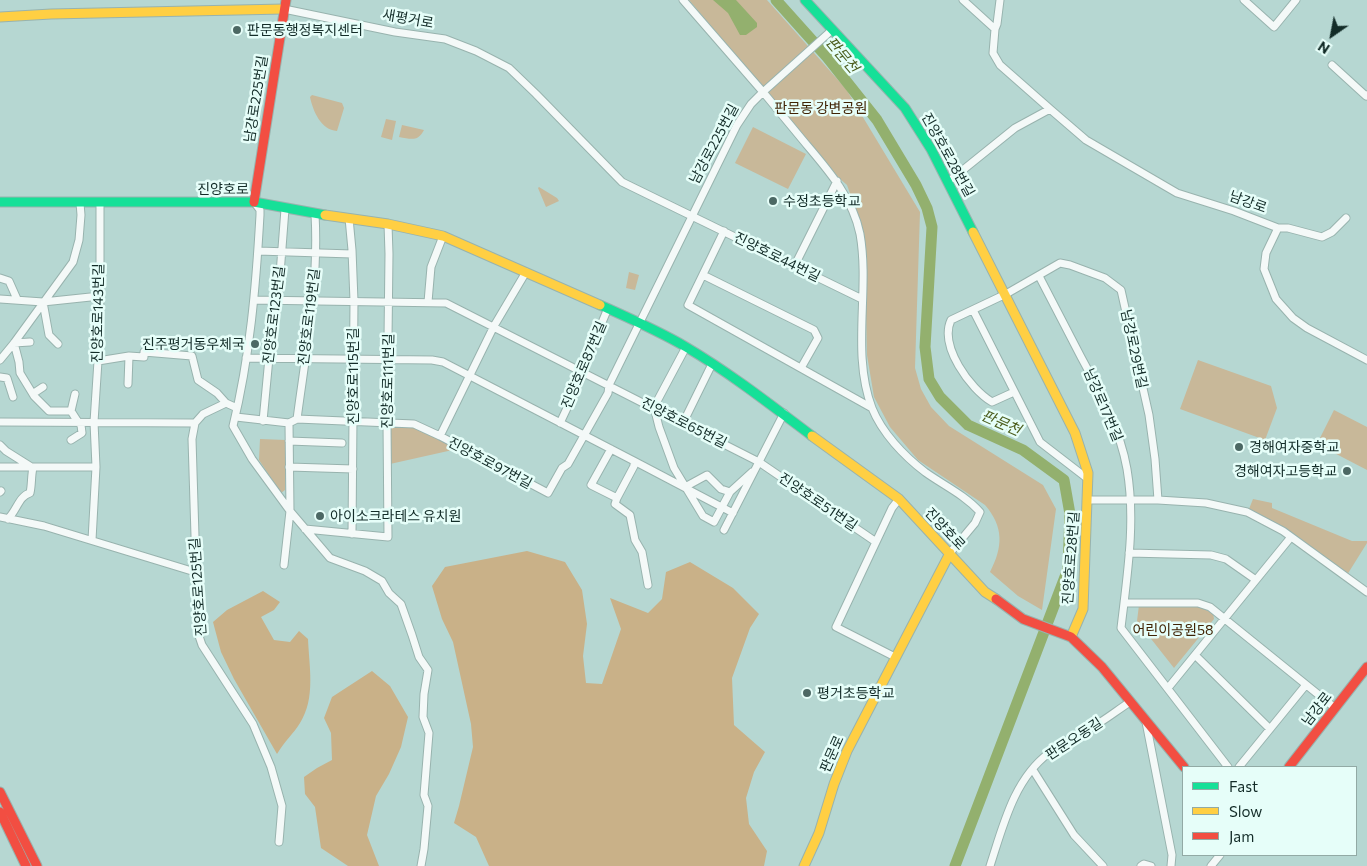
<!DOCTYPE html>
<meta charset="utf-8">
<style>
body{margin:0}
#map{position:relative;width:1367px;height:866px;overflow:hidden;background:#b6d7d2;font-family:Commissioner,sans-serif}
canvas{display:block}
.legend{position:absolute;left:1182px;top:766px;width:175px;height:90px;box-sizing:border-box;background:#e6fef9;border:1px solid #92aaa5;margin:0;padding:6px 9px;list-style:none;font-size:15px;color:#132c28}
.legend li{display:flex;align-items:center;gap:10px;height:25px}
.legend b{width:25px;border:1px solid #92aaa5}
.north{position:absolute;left:1307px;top:10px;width:50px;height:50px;-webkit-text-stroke:4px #e6fef9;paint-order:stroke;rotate:213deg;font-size:14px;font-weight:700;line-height:20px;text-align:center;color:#132c28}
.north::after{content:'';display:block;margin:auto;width:18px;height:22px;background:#132c28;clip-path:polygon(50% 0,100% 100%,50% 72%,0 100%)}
</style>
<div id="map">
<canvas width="1367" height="866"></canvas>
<ul class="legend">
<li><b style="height:6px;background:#16e098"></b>Fast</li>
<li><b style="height:6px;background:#ffcf43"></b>Slow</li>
<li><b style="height:6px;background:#f24e42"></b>Jam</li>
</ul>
<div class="north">N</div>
</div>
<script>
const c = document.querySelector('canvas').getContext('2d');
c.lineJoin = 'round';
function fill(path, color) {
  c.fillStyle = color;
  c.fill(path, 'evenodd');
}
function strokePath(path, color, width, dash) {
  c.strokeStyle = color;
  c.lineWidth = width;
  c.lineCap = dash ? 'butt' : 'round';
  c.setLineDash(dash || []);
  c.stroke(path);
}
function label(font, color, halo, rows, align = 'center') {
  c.font = font + ' Commissioner,"Noto Sans KR",sans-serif';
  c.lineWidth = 5;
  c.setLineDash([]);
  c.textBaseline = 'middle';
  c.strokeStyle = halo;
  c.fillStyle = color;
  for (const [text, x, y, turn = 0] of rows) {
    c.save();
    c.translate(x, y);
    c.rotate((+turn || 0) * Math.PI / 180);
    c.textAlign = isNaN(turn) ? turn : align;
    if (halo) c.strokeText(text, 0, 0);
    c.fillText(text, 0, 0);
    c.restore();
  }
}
const green = new Path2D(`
 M689 0H767L846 89 920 212 915 368 921 389 931 407 949 426 1043 485 1056 509 1042 610 1018 596 990 572C1003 547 1004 527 985 505L918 460 890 427 874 397 867 355 864 233 847 185 839 178Z
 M312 95 342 103 344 108 337 131C321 130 313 111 310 97Z
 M386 119 396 121 392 140 381 137Z
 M402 125 424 130C418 142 411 139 399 137Z
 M753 127 806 154 788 189 735 163Z
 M539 187 557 198 559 201 546 207 538 188Z
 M629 272 639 275 635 290 626 288Z
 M1198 360 1271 386 1277 408 1265 440 1180 409Z
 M1334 410 1367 427V470L1317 444Z
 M390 426H413L457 449 390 464Z
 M260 439 286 440 285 490 281 493 259 460Z
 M1253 499 1272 503V508L1352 541H1367V543L1347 575 1292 534 1249 509Z
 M1139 605 1197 606 1213 613 1214 619 1174 668 1137 621Z`);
const forest = new Path2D(`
 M527 551 565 562 582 590 587 624 583 656 586 683 602 684 621 629 610 598 648 613 662 599 666 572 690 562 733 588 759 614 750 628 732 678 734 725 765 752 754 772 746 798 749 824 767 851 764 866H489L476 837 454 823 459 806 473 747 471 724 453 642 442 619 432 586 445 567Z
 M263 591 280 602 274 610 261 617 274 640 290 642 299 631 308 639C309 666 316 698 300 723 294 733 284 742 277 754L234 679 221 652 213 622 227 610Z
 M372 671 390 686 408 717 401 747 389 774 376 796 367 835 379 866H348L321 848 315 807 305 794 304 777 317 768 332 760 331 733 324 718 332 697Z`);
const water = new Path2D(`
 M713 0H736L757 23V27L746 35H740L728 13Z`);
const river = new Path2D(`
 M776 0 827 57 877 120 916 185 927 208 932 227 925 347 929 379 940 397 968 425 1023 450 1064 480 1070 514 1068 569 955 866`);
const street = new Path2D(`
 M963 0 995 29 993 53 1000 65 1050 109
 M1244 0 1274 27 1296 0
 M284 9 395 32 445 39 476 51 509 68 536 94 622 182 862 299
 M995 29 997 24 1000 0
 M832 30 763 92C777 109 792 127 806 144 829 171 853 199 860 234 870 291 851 353 872 408 882 433 904 456 925 472 943 485 965 495 980 512L975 523 950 553
 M1332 65 1366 96 1367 95
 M948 182 1015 128 1050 109 1086 140 1177 193 1234 211 1278 228 1266 253 1264 269 1276 299 1293 318 1307 328 1367 360
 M254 202 260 210V215C256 286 250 357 233 426L252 459 290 511 284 565
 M349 218 352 250 354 301 352 534
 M1278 228H1288L1322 237 1332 232 1346 218
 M724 231 688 305 872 408
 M258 251 352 254
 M795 265 837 181
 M526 272 494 326 440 436 548 493 562 468 568 464 608 393 609 385 737 125 751 104 763 92 683 0
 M703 275 814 330 818 338 801 368
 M1039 276C1053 303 1067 330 1081 357 1100 392 1120 429 1127 469 1136 522 1127 576 1121 628L1228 767
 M0 278 9 281 17 299
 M0 299 43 302 100 296
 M254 300 446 303 759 462 876 542
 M43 302 49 335 58 344
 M428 302 431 267 443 236
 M973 310 1040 442 1088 479
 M30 342 14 343 19 362 20 373 34 396 49 411H71L78 422 81 425 82 433 71 440
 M686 347 654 407 659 427 674 468 703 516 714 522 730 492
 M246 358 432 360 443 362 634 461V466L617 498 615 504 630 515 635 540 642 552 648 585
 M0 360 14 343 73 262 79 240 81 215 80 203
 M98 361 129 356 144 357V352L192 356 198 380 217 393 226 403
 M0 377 7 378 13 397
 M128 384 129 356
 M1014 392 992 402C970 389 939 346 951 320L1006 294 1060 263 1070 265 1105 278 1121 290 1149 415 1155 459 1158 500
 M34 393 43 387
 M237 408 226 403 203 414 195 423 192 439 198 633 202 645 253 724 271 767 282 806 279 842
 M71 411 75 394
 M236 417 289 423 297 419 414 424 440 436
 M297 419C306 351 319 283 315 214
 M263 421 269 358 278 300 285 209
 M0 422 195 423
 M289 423 290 511 330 558 365 571 382 581 389 593 401 604 412 635 419 657 428 670 424 694 423 717 429 733 424 795 428 806 424 849 421 866
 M560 423 584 372 589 354 608 308
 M683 423 712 364
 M289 441 342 443
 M0 445 6 451 33 468
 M611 449 591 485 617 498
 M634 461 733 513
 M0 467H96
 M289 467 353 469
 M685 487 707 475 721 489 730 492 752 472
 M0 492 1 491
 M1088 500H1158L1206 503 1247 512 1283 531 1367 592
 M0 517 44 526 195 572
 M8 519C17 510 19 496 30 493 32 484 31 476 33 468
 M305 529 388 537 387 423 389 254 388 224
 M724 530 784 413
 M92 540 96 467 94 422 98 361 100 296V203
 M1129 553 1211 555 1226 559 1256 580
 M1124 603H1198L1210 607 1335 708
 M1195 655 1270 729
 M895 657 836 627 892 508 899 499
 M1168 688 1291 537
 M1146 722 1172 855 1171 866
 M1239 767 1305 686
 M1033 770 1074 835 1103 866
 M990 866C1003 826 1014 779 1049 753 1064 741 1082 733 1099 723 1109 717 1119 709 1130 702
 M1141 866 1144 864 1151 866
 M1211 866 1220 855`);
const fast = new Path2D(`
 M805 0 905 108 931 149 973 232
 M0 202H254L325 215
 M600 305C629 318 659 331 686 347 730 373 771 405 812 436`);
const slow = new Path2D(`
 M0 17 51 14 284 9
 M325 215 388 224 443 236 600 305
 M973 232 1075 433 1088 473 1083 609 1071 637
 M812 436 899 499 985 592 996 599
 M804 866 819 833 834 784 847 751 950 553`);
const jam = new Path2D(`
 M254 202 286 0
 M996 599 1023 619 1071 637 1102 667 1184 767
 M1289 767 1367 667
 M0 792 37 866
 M0 812 26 866`);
const markers = [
 [237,30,5,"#4c6864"],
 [773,201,5,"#4c6864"],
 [255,344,5,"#4c6864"],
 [1239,447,5,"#4c6864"],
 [1347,471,5,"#4c6864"],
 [320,516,5,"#4c6864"],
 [807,693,5,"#4c6864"]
];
const streetNames = [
 ["새평거로",408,19,10],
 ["남강로225번길",256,99,-81],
 ["남강로225번길",714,144,-62],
 ["진양호로28번길",948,155,61],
 ["진양호로",223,189],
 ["남강로",1248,202,20],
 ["진양호로44번길",777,257,26],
 ["진양호로143번길",98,313,-89],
 ["진양호로123번길",274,315,-83],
 ["진양호로119번길",309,317,-83],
 ["남강로29번길",1134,349,78],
 ["진양호로87번길",584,365,-67],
 ["진양호로115번길",353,376,-90],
 ["진양호로111번길",388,381,-89],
 ["남강로17번길",1103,405,67],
 ["진양호로65번길",684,423,27],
 ["진양호로97번길",490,463,28],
 ["진양호로51번길",818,502,34],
 ["진양호로",945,529,47],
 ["진양호로28번길",1071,558,-86],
 ["진양호로125번길",198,587,-94],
 ["남강로",1317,709,-52],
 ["판문오동길",1074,739,-33],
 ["판문로",832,754,-66]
];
const poiNames = [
 ["판문동행정복지센터",247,30],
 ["수정초등학교",783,201],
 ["진주평거동우체국",245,344,"right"],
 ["경해여자중학교",1249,447],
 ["경해여자고등학교",1337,471,"right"],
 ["아이소크라테스 유치원",330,516],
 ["평거초등학교",817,693]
];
const parkNames = [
 ["판문동 강변공원",821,108],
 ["어린이공원58",1173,630]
];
const waterNames = [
 ["판문천",842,55,50],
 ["판문천",1001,423,24]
];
fill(green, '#c8b899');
fill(forest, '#c9b188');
fill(water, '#93b06e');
strokePath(river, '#93b06e', 11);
strokePath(street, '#98b3ae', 9);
strokePath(fast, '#98b3ae', 11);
strokePath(slow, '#98b3ae', 11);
strokePath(jam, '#98b3ae', 11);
strokePath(street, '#f4f9f8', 7);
strokePath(fast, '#16e098', 9);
strokePath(slow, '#ffcf43', 9);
strokePath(jam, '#f24e42', 9);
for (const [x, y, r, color] of markers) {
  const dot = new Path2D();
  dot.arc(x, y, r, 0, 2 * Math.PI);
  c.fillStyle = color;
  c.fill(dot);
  strokePath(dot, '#e6fef9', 2);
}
label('14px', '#132c28', '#e6fef9', streetNames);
label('14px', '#132c28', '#e6fef9', poiNames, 'left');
label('14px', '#402304', '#e6fef9', parkNames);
label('italic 15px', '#4c5e1e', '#e6fef9', waterNames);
</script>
